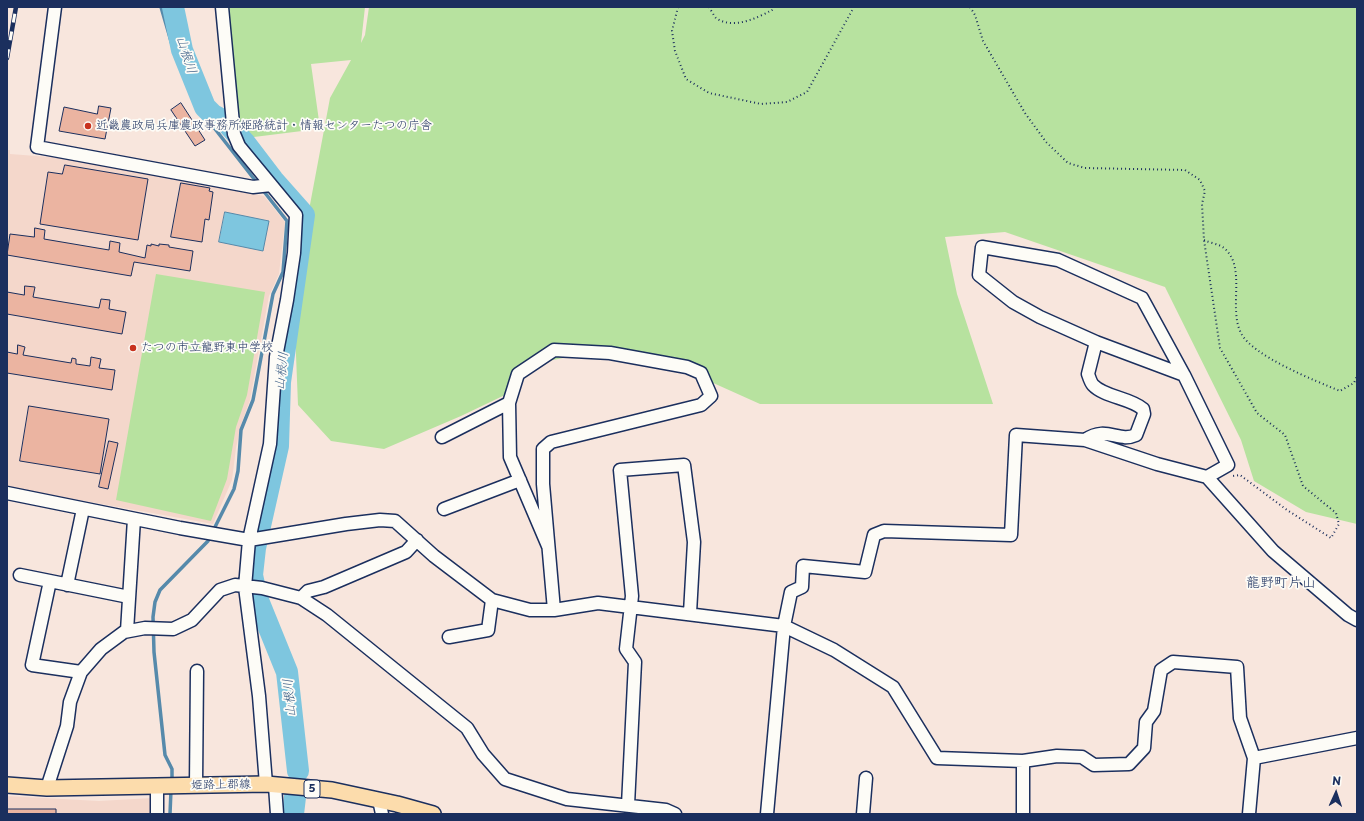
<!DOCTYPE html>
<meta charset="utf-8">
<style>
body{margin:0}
#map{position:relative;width:1364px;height:821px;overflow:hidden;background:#f8e6dd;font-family:"Playpen Sans",sans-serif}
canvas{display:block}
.frame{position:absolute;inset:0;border:8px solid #1b2f5e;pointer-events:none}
.north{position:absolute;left:1316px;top:773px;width:40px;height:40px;-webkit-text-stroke:3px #fdfcf7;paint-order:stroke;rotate:3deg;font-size:11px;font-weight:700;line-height:16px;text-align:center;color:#1b2f5e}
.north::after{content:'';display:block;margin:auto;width:14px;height:18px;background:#1b2f5e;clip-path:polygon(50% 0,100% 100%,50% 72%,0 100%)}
</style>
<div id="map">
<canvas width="1364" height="821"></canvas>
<div class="frame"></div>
<div class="north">N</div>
</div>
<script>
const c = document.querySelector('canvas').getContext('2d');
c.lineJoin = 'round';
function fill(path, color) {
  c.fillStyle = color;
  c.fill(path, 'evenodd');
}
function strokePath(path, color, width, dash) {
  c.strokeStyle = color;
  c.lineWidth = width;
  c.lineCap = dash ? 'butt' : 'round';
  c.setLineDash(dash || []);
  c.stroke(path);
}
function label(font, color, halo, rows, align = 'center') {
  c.font = font + ' "Playpen Sans","Klee One",sans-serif';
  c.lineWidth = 3.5;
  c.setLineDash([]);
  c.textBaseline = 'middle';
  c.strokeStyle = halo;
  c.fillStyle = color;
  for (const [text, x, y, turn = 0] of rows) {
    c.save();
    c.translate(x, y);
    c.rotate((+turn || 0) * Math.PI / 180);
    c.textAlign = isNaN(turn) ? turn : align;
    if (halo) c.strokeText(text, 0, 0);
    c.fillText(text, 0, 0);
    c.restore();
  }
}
const built = new Path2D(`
 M7 150H10V154L62 158 264 196 285 222 279 274 269 296 250 400 241 425 236 448 232 480 213 524 7 487Z
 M7 796 99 801 152 798V814H7Z`);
const green = new Path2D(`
 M228 7H365L361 43 365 35 369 7H1357V524L1306 512 1254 481 1241 440 1165 287 1005 232 945 237 957 294 993 404H760L671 364 608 349 543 362 507 394 461 416 384 449 331 441 298 405 294 305 297 274 330 98 351 60 311 64 319 121 310 130 246 138 245 130 239 124Z
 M156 274 265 292 247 395 236 427 227 479 211 521 116 500Z`);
const water = new Path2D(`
 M225 212 269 221 263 251 219 242Z`);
const stream = new Path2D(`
 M161 7 175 55 194 102 258 184
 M172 782V769L165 755 154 652 153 617 155 602 160 590 208 541 234 489 238 471 241 430 253 400 273 294 283 272 287 221 262 189
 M170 814 171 790`);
const river = new Path2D(`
 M173 7 182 50 205 107 213 115 226 122 244 142 273 180 304 215 280 382 278 446 255 548 252 575 257 598 287 672 298 771
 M293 814 295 797`);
const building = new Path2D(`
 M181 103 205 140 195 146 171 110Z
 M99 106 111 108 105 139 59 131 64 107 97 114Z
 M65 165 148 179 138 240 40 224 48 172 62 174Z
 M181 183 210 188 209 191 213 192 209 220 205 219 202 242 171 237Z
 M35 228 45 230 44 239 109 250 110 241 120 243 119 252 145 258 147 245 151 246V244L159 246V244L169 245V247L193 251 190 271 134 262 131 276 7 255 10 234 34 237Z
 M25 286 35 287 33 297 99 308 101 299 110 300 109 309 126 312 122 334 7 314V292L24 295Z
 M18 345 25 347 23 355 71 363 72 358 76 359V364L90 366 91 357 101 359 99 368 115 370 112 390 7 373V352L17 354Z
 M29 406 109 419 100 474 20 461Z
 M109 441 118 443 108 489 99 487Z
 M7 809H56V814H7Z`);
const path = new Path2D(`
 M678 7 672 31 675 51 686 79 709 93 761 104 787 102 807 92 854 7
 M709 7C711 10 714 16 716 18 733 30 757 18 772 10L773 7
 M970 7 975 15 983 41 1025 113 1046 142 1068 163 1085 168 1185 170 1200 180 1205 191 1202 204 1204 240 1220 348 1257 413 1285 435 1303 486 1336 513 1339 524 1331 538 1287 510 1240 475 1233 476
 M1204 240C1210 243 1219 244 1224 248 1247 267 1228 308 1241 333 1252 356 1316 381 1340 391L1354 383 1357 376`);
const minor = new Path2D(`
 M55 7 37 147 253 187 271 185
 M222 7 234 134 239 146 296 215 294 253 287 300 276 357 270 444 249 540 245 587 259 696 266 784
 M1184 375 1228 465 1207 477
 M442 437 509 403
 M1085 440C1107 425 1118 443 1136 435L1144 414 1143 409C1131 398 1104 397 1093 385 1091 383 1089 377 1088 374L1096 342 1040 317 1013 302 979 275 982 247 1058 260 1142 298 1184 375 1096 342
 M7 493 180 528 249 540 346 524 380 520 395 521 434 556 492 600 530 610H554L598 603 784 626 834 650 893 687 937 758 1023 761 1057 756 1082 757 1094 765 1129 764 1144 748 1146 722 1154 711 1161 670 1173 662 1237 667 1240 718 1254 758 1249 814
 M444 509 520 480
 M548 546 510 457 509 403 518 374 554 350 610 353 687 367 701 373 711 396 701 405 551 442 543 449V484L554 610
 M20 575 129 597
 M50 581 32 665 81 672
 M67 585 83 509
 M301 598 308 591 324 587 406 552 417 540
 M127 631 134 519
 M449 637 488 630 492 600
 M1254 758 1357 738
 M196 785 197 671
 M275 786 277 814
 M47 788 67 726 70 702 81 672 101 649 124 632 145 628 173 629 192 620 220 590 235 585 262 588 301 598 327 615 467 728 483 754 505 779 567 799 666 810 675 814
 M379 800 382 814
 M628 805 635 662 626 649 632 596 620 470 684 465 694 542 690 613
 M157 814V788
 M767 814 784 626 791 592 802 587 803 566 865 572 874 535 884 531 1011 535 1016 435 1085 440 1157 464 1207 477 1273 551 1348 615 1357 620
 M863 814 866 778
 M1023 814V761`);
const major = new Path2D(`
 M7 785 47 788 266 784 332 790 397 804 433 814`);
const rail = new Path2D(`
 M7 58 16 7`);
const markers = [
 [88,126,4,"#c8321e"],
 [133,348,4,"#c8321e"]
];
const shields = [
 [312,789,16]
];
const shieldNames = [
 ["5",312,789]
];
const poiNames = [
 ["近畿農政局兵庫農政事務所姫路統計・情報センターたつの庁舎",96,126],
 ["たつの市立龍野東中学校",141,348]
];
const streetNames = [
 ["姫路上郡線",221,785,-1]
];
const waterNames = [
 ["山根川",186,55,72],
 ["山根川",282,371,-84],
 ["山根川",290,698,-96]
];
const quarterNames = [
 ["龍野町片山",1281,583]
];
fill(built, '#f4d7cb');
fill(green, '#b7e29f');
fill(water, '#7ec6df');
strokePath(water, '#568aab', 1);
strokePath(stream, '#568aab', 3.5);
strokePath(river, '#7ec6df', 22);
fill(building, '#ebb4a1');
strokePath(building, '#1b2f5e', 1);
strokePath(minor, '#1b2f5e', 15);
strokePath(major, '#1b2f5e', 18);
strokePath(path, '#1b2f5e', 2, [1, 3]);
strokePath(minor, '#fdfcf7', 12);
strokePath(major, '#fcdcac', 15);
strokePath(rail, '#1b2f5e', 4.5);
strokePath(rail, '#fdfcf7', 3, [9]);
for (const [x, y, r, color] of markers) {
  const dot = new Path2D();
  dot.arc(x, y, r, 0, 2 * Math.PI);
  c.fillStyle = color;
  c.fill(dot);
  strokePath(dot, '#fdfcf7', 1.5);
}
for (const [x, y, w] of shields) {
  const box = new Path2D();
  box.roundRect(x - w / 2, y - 9, w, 18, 3);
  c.fillStyle = '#fdfcf7';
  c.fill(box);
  strokePath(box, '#1b2f5e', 1);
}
label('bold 11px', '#1b2f5e', null, shieldNames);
label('12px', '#1b2f5e', '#fdfcf7', poiNames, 'left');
label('12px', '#1b2f5e', '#fdfcf7', streetNames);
label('italic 13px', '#395c85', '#fdfcf7', waterNames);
label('14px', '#1b2f5e', '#fdfcf7', quarterNames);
</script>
